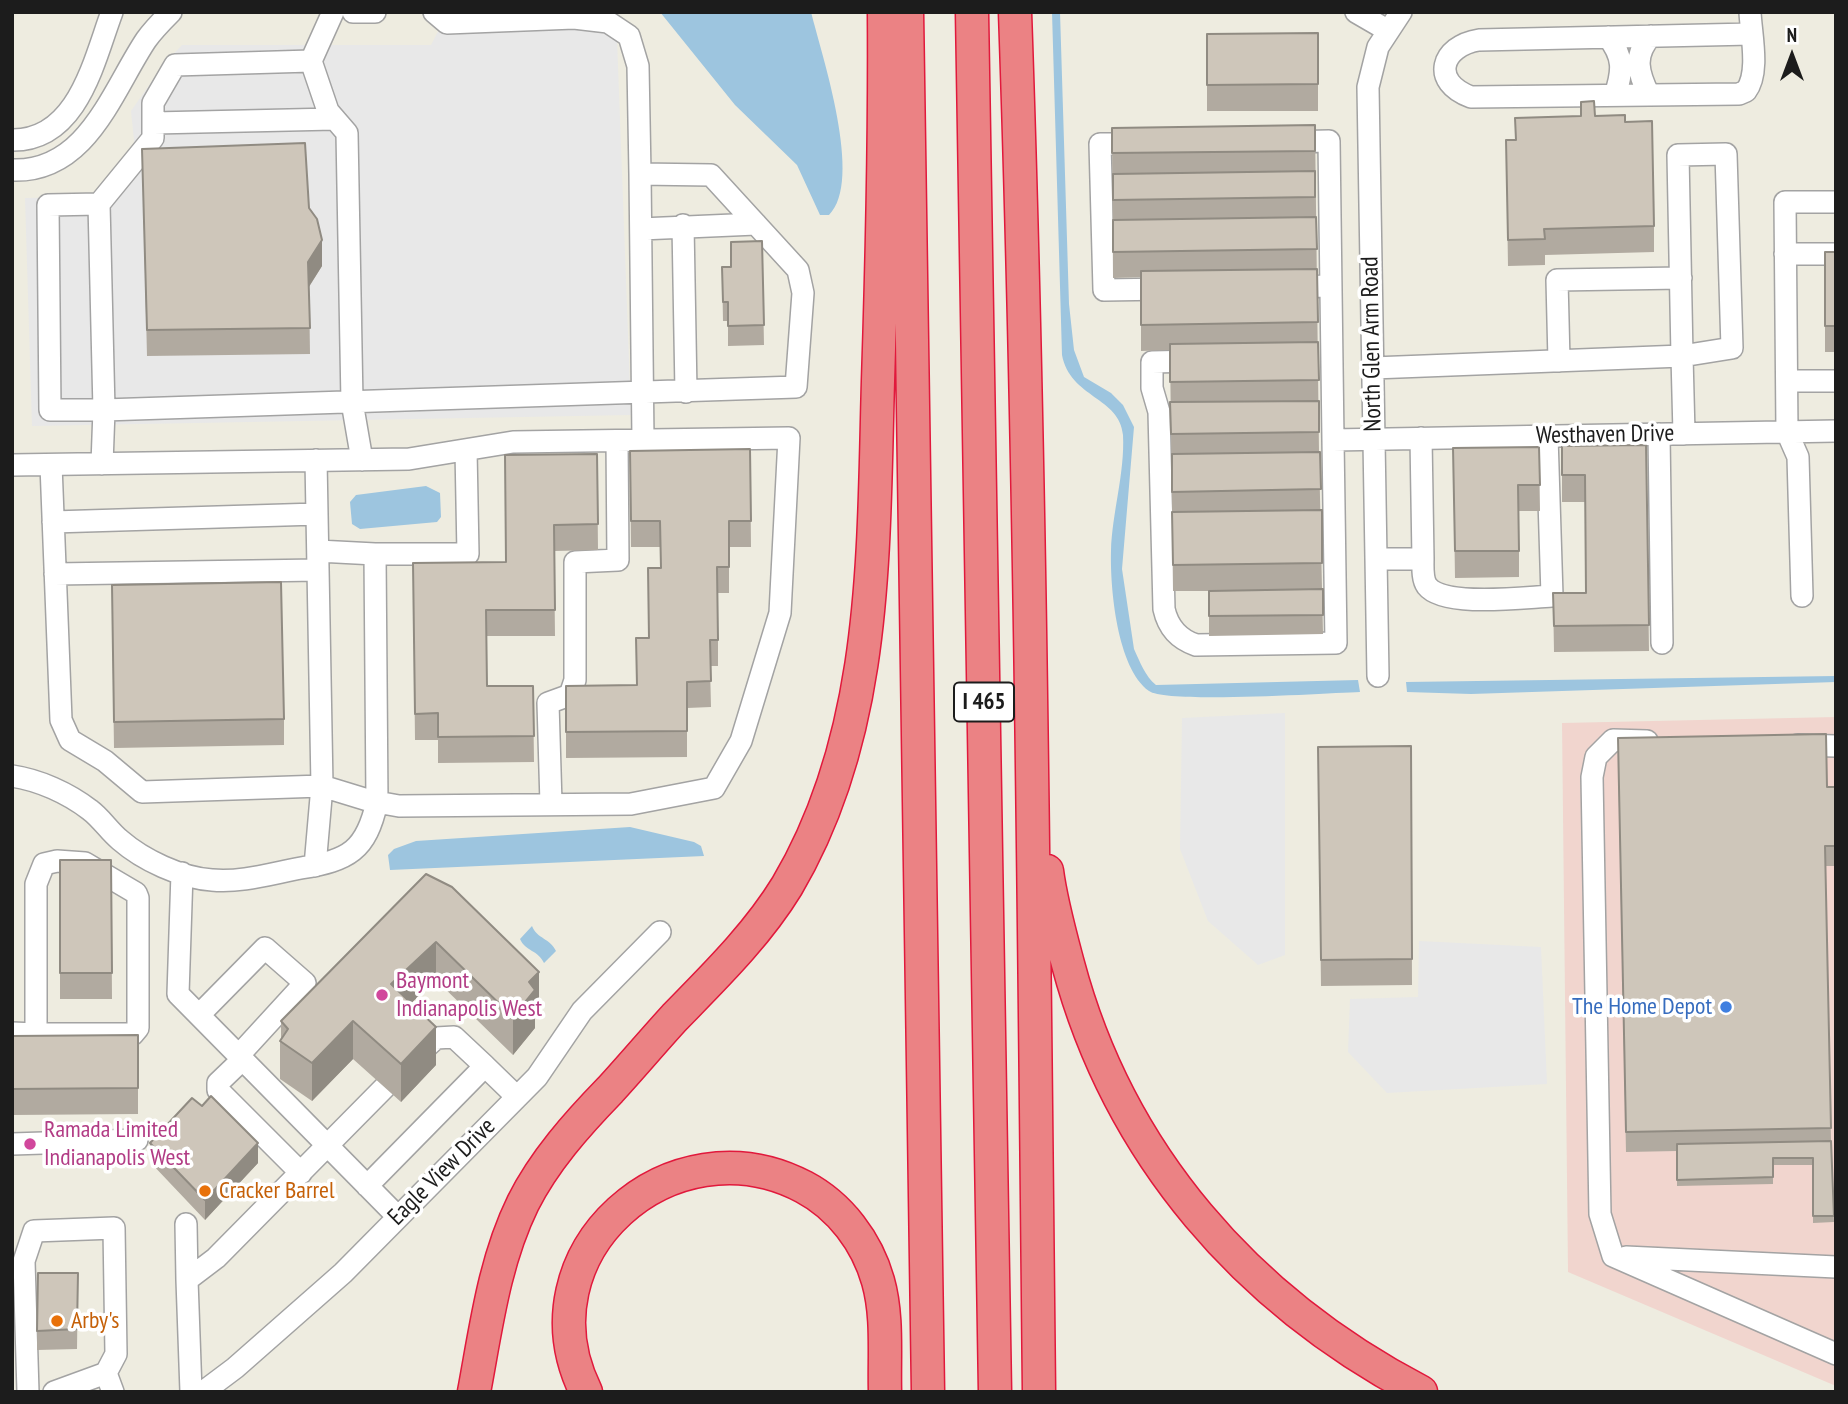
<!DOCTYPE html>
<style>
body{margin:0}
#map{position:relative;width:1848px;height:1404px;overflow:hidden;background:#eeece0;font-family:"PT Sans Narrow",sans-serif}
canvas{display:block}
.frame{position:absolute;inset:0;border:14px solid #1c1c1c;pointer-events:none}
.north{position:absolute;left:1757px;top:21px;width:70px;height:70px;-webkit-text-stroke:5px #fff;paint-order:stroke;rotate:0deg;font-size:19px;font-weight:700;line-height:28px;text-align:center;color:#1c1c1c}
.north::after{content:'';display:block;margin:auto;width:24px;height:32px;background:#1c1c1c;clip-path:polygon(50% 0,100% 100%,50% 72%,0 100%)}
</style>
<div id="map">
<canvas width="1848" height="1404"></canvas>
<div class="frame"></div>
<div class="north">N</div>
</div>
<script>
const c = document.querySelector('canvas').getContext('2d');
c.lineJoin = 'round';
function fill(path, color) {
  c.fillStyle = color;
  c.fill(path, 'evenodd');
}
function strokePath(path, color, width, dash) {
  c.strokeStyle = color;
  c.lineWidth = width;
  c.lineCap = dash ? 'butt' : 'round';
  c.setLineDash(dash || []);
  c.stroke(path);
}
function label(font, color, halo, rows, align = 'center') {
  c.font = font + ' "PT Sans Narrow",sans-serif';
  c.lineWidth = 7;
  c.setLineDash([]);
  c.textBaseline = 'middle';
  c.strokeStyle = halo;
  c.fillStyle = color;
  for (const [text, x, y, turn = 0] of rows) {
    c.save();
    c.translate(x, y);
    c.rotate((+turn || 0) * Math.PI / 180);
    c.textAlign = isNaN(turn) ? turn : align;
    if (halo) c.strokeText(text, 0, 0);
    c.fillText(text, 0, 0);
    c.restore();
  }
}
const commercial = new Path2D(`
 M1836 717V1386L1568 1272 1562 723Z`);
const parking = new Path2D(`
 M448 12H616L631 415 32 426 25 198 93 197 135 150 131 111 164 64 182 45H431Z
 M1285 713V955L1258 965 1208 921 1180 849 1182 718Z
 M1419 941 1541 947 1547 1084 1387 1093 1348 1052 1350 999 1418 997Z`);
const water = new Path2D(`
 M660 12H811C822 56 864 181 829 215H820L797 165 735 105Z
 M1052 12H1060L1069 304 1074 350 1084 377 1111 393 1123 405 1134 427 1122 569 1134 649C1140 662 1145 676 1156 685L1358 680 1360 692C1327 693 1167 704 1149 691 1117 668 1110 588 1111 551 1112 513 1125 473 1123 435 1120 397 1070 398 1062 355Z
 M426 486 440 493 441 517 437 522 360 529 352 524 350 502 356 495Z
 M1836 676V682L1471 694 1407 692 1406 682Z
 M630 827 694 842 701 846 704 856 390 870 388 855 394 849 416 841Z
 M532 926C537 939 550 938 556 951L544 963C538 950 525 951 520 939Z`);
const minor = new Path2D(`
 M353 12H375
 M1356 12 1387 30
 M1750 12C1751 34 1760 73 1746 91L1739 94 1471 97C1430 82 1441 46 1479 40L1751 34
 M1608 37C1624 57 1623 71 1615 95
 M311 61 328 111 347 133 352 402 362 460
 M1649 95C1638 73 1633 55 1651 36
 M154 123 334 119
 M12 140C78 141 94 60 112 12
 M1286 142 1329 141 1333 440 1836 431
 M1139 144H1100L1104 290 1167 289
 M1726 154 1732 348 1682 356 1678 155Z
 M12 170C87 173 112 91 146 40 153 30 162 21 171 12
 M640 174 643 440
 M99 204 104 410H50L48 205 99 204 153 138V103L175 65 311 61 333 12
 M683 225 686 392
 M641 229 756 224
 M1785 254H1836
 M1290 287 1329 286
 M1196 361 1152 362V388L1159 412 1164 609C1168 627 1178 639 1196 645L1336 643 1333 440
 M1559 361 1557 280 1681 278
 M1373 368 1682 356 1684 434
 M1787 381H1836
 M1659 434 1662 643
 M102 464 104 410 796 387 803 293 798 270 711 175 640 174 638 66 629 36 608 22 574 18 447 23 434 12
 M12 465 409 459 513 442 789 438 780 613 741 741 714 788 631 804 399 806 371 801 322 786 142 792 105 761 70 740 61 720 51 465
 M53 522 317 514
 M375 554H468L466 450
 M1376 559H1423L1421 438
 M1423 559C1423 567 1422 579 1427 586 1444 608 1526 597 1552 596L1547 436
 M55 574 318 570
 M1802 596 1798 457 1787 432 1785 202H1836
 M1378 676 1368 87 1378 47 1401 12
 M1647 741 1613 740 1596 757 1592 777 1600 1214 1613 1256 1836 1354
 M1798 745 1836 746
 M12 776C39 780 68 793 90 810 101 818 109 831 120 840 143 860 181 878 212 880 241 883 273 873 301 868 349 860 366 851 377 802L375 554 318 551
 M551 804 548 703 570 695 575 680V562L618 560 617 441
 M315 866 322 786 316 460
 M182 873 178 994 398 1217
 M199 1015 265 948 305 983 239 1055
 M12 1033 36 1034H133L138 1028V898L136 893 85 863 57 861 44 864 36 884V1034
 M422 1051 436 1038 454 1037 485 1066
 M243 1059 218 1083V1090L301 1173
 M12 1144 137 1140
 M367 1186 485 1066 517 1097
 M186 1224 187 1280
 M1626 1257 1836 1267
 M28 1392 24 1261 34 1231 114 1228 116 1354 106 1373 113 1392
 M54 1392 106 1373
 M191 1392 187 1280 216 1258 385 1087
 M203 1392 235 1368 343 1273 537 1077 582 1011 660 932`);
const highway = new Path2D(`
 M907 12 928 1392
 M972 12 995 1392
 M1015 12C1031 472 1034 932 1039 1392
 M1047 871C1051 902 1060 934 1068 964 1119 1155 1247 1301 1421 1392
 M474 1392C486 1328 494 1262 523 1203 544 1161 577 1124 610 1090 632 1066 653 1041 675 1017 715 976 757 935 787 886 878 732 873 553 878 381 882 258 885 135 884 12
 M586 1392C517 1253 672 1117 804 1187 840 1206 867 1242 878 1281 888 1316 884 1355 885 1392`);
const wall = new Path2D(`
 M1318 33V111H1207V34Z
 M1595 116 1625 122 1654 226V252L1545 255V265L1508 266 1506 140H1515Z
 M1315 125 1319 452 1323 634 1209 636V591H1173L1170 350 1141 351V277L1113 278 1112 128Z
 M142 149 309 208 322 266 309 287 310 354 147 356Z
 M762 241 764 345 728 346V321H723L722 267H731Z
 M1825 252H1836V352H1825Z
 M1646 445 1649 651 1554 652 1553 593H1586L1585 502H1562V446Z
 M1539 447 1540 511H1519V577L1455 578 1453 448Z
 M750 449 751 547H729V593H718V666H710L711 707 687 708V757L566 758V686L637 685 648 638 660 568V547H631L630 451Z
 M597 454 598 550 554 551 555 636H486L487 686H533L534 762 438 763V740H415L413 563 505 562Z
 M112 611 284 719V745L114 748Z
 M1411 746 1412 985 1321 986 1318 747Z
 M1618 758 1827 787H1836V866H1825L1831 1141 1834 1222 1813 1223V1165H1773V1184L1677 1186V1151L1626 1152Z
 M60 860H111L112 999H60Z
 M426 874 539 1010 535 1013V1028L513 1055 436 980 411 1003 436 1065 401 1102 353 1059 312 1101 280 1079V1041L281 1038V1021Z
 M138 1035V1114L12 1115V1036Z
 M150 1143 258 1163 205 1220 150 1162Z
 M38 1273H78L77 1349 37 1350Z`);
const shadedWall = new Path2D(`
 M322 240V266L308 288V262Z
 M436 942V980L391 1022V984Z
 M539 972V1010L535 1013V1028L513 1055V1017L529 982Z
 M353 1021V1059L312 1101V1063Z
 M436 1027V1065L401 1102V1064Z
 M258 1143V1163L205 1220V1200Z`);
const building = new Path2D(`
 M1318 33V84L1207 85V34Z
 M1594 101 1595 116 1625 115V122L1652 121 1654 226 1544 229 1545 239 1508 240 1506 140H1516L1515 118 1581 116V102Z
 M1315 125V151L1112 153V128Z
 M305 143 309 208 317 219 322 240 308 262 310 328 147 330 142 149Z
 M1315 171V197L1113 200V174Z
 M1316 217 1317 249 1113 252V220Z
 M762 241 764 325 728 326V302H723L722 267H731V242Z
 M1825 252H1836V326H1825Z
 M1317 269 1318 322 1141 325V271Z
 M1318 342 1319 380 1170 382V344Z
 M1319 401V432L1171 434 1170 402Z
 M1646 445 1649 625 1554 626 1553 593H1586L1585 475H1562V446Z
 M1539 447 1540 485H1518L1519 551H1455L1453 448Z
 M750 449 751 521H729V567H717L718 640H710L711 681 687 682V731L566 732V686L637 685 636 638H649L648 568H661L660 521H631L630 451Z
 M1320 452 1321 489 1172 492V454Z
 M597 454 598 524 554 525 555 610H486L487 686H533L534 736 438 737V713L415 714 413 563 506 562 505 455Z
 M1322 510V563L1173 565 1172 512Z
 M281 582 284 719 114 722 112 585Z
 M1323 589V615L1209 616V591Z
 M1826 734 1827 787H1836V846H1825L1831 1128 1626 1132 1618 738Z
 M1411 746 1412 959 1321 960 1318 747Z
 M60 860H111L112 973H60Z
 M426 874 452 887 539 972 529 982 535 990 513 1017 436 942 391 984 436 1027 401 1064 353 1021 312 1063 280 1041 288 1029 281 1021Z
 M138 1035V1088L12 1089V1036Z
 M211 1096 258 1143 205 1200 150 1143 192 1098 202 1106Z
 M1831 1141 1834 1216H1813V1158H1773V1177L1677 1180V1144Z
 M38 1273H78L77 1329 37 1331Z`);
const markers = [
 [382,995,7,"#d1479c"],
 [1726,1007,7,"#3f7fe0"],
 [30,1144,7,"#d1479c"],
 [205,1191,7,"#e8710a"],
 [57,1321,7,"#e8710a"]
];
const shields = [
 [984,702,60]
];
const shieldNames = [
 ["I 465",984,702]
];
const streetNames = [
 ["North Glen Arm Road",1372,344,-91],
 ["Westhaven Drive",1605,435,-1],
 ["Eagle View Drive",442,1172,-45]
];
const hotelNames = [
 ["Baymont",396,981],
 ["Indianapolis West",396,1009],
 ["Ramada Limited",44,1130],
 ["Indianapolis West",44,1158]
];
const shopNames = [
 ["The Home Depot",1712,1007]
];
const foodNames = [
 ["Cracker Barrel",219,1191],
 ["Arby's",71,1321]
];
fill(commercial, '#f1d5ce');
fill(parking, '#e8e8e8');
fill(water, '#9dc5df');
strokePath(minor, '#a3a3a3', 24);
strokePath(highway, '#e1193c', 35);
strokePath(minor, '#fff', 21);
strokePath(highway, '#eb8284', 32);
fill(wall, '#b1aaa0');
fill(shadedWall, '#908b82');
fill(building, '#cec6ba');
strokePath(building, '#908b82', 2);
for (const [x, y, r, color] of markers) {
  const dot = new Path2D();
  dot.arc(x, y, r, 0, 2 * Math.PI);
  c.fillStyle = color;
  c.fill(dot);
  strokePath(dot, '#fff', 2.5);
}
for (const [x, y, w] of shields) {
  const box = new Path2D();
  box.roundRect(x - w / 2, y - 19.5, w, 39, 5);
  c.fillStyle = '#fff';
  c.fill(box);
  strokePath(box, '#1c1c1c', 2);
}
label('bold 23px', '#1c1c1c', null, shieldNames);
label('24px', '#1c1c1c', '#fff', streetNames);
label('24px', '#b23c85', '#fff', hotelNames, 'left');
label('24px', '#366cbe', '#fff', shopNames, 'right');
label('24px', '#c56008', '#fff', foodNames, 'left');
</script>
